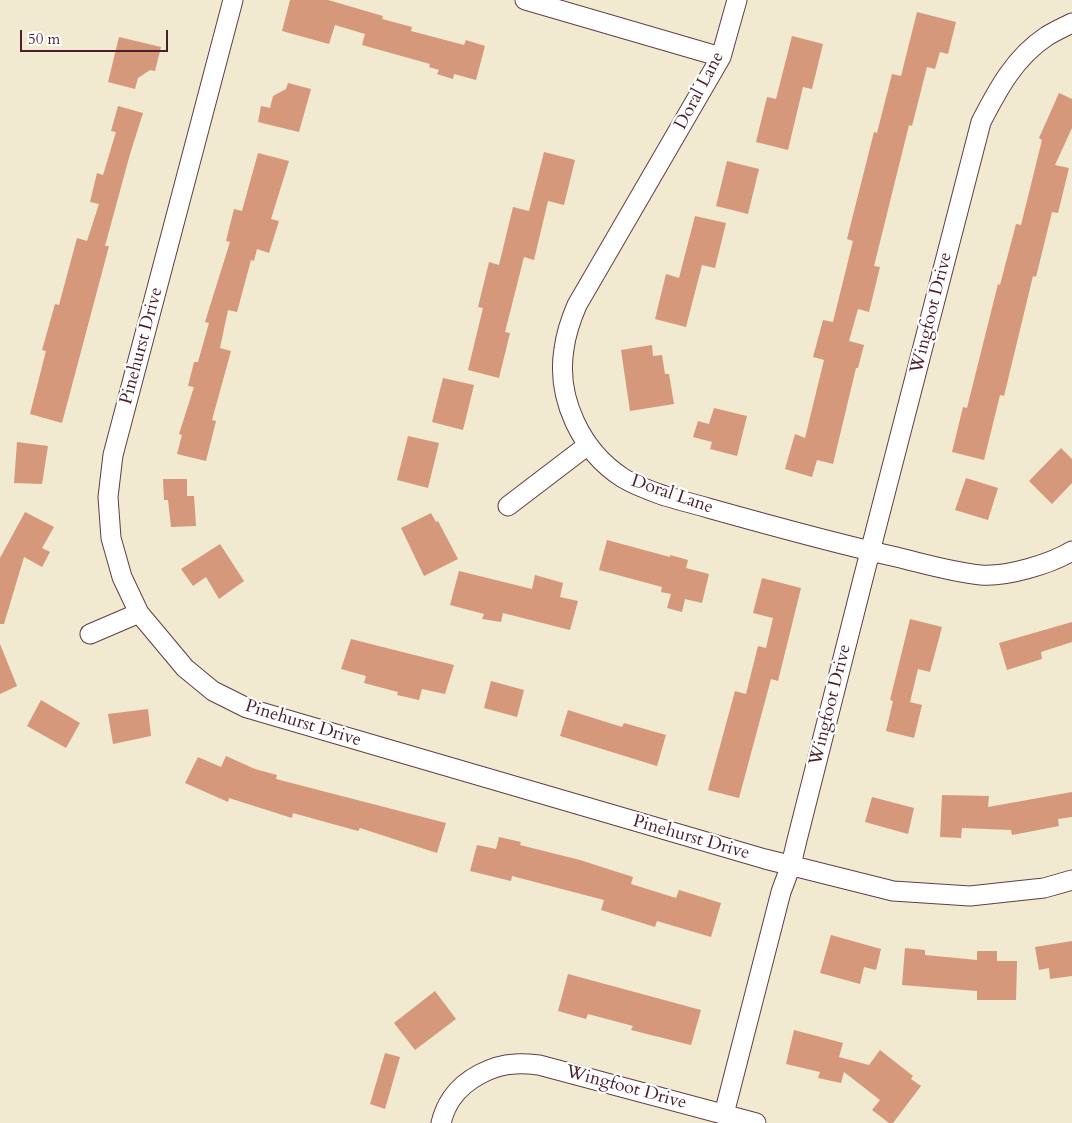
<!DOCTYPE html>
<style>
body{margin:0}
#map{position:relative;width:1072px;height:1123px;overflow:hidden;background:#f1e9d0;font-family:Cardo,serif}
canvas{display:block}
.scale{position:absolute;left:20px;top:30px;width:148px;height:22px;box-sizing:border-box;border:2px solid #4a1f2b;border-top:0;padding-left:6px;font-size:15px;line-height:18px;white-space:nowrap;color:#4a1f2b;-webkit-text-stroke:4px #fff;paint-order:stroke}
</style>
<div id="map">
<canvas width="1072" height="1123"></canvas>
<div class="scale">50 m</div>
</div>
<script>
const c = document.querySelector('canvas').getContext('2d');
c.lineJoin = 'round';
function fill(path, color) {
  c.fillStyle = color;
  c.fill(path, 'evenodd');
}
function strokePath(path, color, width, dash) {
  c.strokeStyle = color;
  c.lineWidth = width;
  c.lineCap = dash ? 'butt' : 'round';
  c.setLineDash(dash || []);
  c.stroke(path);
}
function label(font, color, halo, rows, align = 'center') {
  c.font = font + ' Cardo,serif';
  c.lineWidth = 4.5;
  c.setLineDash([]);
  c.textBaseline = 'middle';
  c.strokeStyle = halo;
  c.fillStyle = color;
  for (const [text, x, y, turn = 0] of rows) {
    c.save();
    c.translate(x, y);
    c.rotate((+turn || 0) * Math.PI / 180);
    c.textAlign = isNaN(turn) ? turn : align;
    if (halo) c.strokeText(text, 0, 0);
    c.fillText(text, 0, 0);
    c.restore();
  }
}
const building = new Path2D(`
 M290 0H328L383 16 382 19 412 27 411 31 464 45 466 40 485 46 476 80 454 74 453 79 437 74 439 70 429 67 430 64 362 45 365 34 335 25 329 44 282 31Z
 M917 12 956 22 948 54 940 52 935 69 927 67 912 126 909 125 874 266 880 267 869 312 858 309 849 341 864 345 858 368H856L833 464 817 460 812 477 785 469 795 434 805 438 824 360 813 357 823 320 833 322 853 241 847 239 874 132 877 133 892 74 901 76Z
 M792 36 823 44 812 89 803 87 788 150 756 142 767 97 776 99Z
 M119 37 161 47 155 71 150 70 138 78 135 89 108 82Z
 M288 83 311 89 299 132 258 122 261 106 270 108 273 96 286 89Z
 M1059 93 1072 99V128L1055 165 1069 168 1058 213 1052 212 1036 277 1033 276 1004 396 1000 395 984 460 952 452 963 407 967 408 998 284 1000 285 1016 224 1021 225 1042 140 1039 138Z
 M118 106 143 113 130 154 105 246H109L62 423 30 414 46 351 42 350 55 304 59 305 77 238 87 241 99 204 90 202 97 173 103 175 116 132 111 131Z
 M544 152 575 160 564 205 548 201 534 260 524 257 505 332 510 333 499 378 468 370 483 308 478 307 489 262 499 265 513 207 529 211Z
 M258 153 289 161 271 219 279 221 269 253 257 249 254 261 251 260 237 312 228 310 220 348 231 351 212 420 216 421 206 461 177 454 182 435 179 434 194 387 188 386 194 362H198L209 323 205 322 230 242 226 241 234 209 242 211Z
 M727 161 759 169 748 214 716 206Z
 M695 216 726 223 715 268 702 265 686 327 655 319 666 274 679 278Z
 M652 345 653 356 662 355 665 374H669L674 404 630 411 621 350Z
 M443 378 474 385 463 430 432 422Z
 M714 408 747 416 737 456 710 449 712 442 693 437 698 421 709 424Z
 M408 436 439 443 428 488 397 480Z
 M17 442 48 446 42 484 14 483Z
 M1061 448 1072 459V483L1052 504 1029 481Z
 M966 478 998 488 988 520 955 510Z
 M163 479H187V496H194L196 526 171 527 168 500H164Z
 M25 512 54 527 42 548 50 552 42 567 24 557 4 624H0V558Z
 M431 513 436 522 438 521 458 559 424 576 401 528Z
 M607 540 670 557V555L688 560 686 568 709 574 702 603 685 599 682 612 667 608 671 594 661 592 662 587 599 570Z
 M220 544 244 581 219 599 206 577 193 586 181 569Z
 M459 571 532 589 535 575 563 583 560 597 578 601 570 630 503 613 501 622 482 619 484 614 450 605Z
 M762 578 801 588 778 681 771 679 739 798 708 790 735 691 746 694 758 646 766 648 773 618 753 613Z
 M910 619 942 627 930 672 918 669 910 702 922 705 914 738 886 731 893 701 890 700Z
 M1072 622V642L1041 652 1042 659 1007 670 999 643Z
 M351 639 454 665 445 694 422 689 419 700 397 695 398 692 364 683 366 676 341 669Z
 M0 644 17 686 0 694Z
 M491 681 524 690 517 717 484 708Z
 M41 700 80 723 66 748 27 726Z
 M148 709 151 736 113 744 108 714Z
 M568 710 622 727 624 723 666 735 657 766 560 736Z
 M226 756 255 769 277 775 276 779 446 823 437 853 360 828 358 831 293 813 292 818 229 798 228 802 185 783 198 757 221 767Z
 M1072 792V817L1058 819 1059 826 1012 835 1011 830 962 828 961 838 940 837 942 795 989 796 988 807Z
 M872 797 914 808 908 834 865 822Z
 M499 837 521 842 520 845 580 860 633 877 631 884 676 898 679 890 721 903 711 937 657 921 655 927 601 910 604 900 512 876 511 881 470 871 477 845 496 849Z
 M831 935 881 949 876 970 864 967 860 984 820 973Z
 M1072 941V976L1050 979 1049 968 1039 970 1035 947Z
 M905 948 925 950V955L977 960V951H997V961H1017L1016 1000H977V991L902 985Z
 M568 974 701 1010 691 1045 631 1030 633 1026 588 1014 586 1019 558 1011Z
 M435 991 456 1019 415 1050 394 1023Z
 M794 1030 843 1043 839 1057 869 1065 880 1050 913 1076 911 1079 921 1086 893 1123H889L872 1110 880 1100 844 1072 841 1083 818 1078 820 1072 786 1064Z
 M385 1053 400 1057 385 1109 370 1104Z`);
const street = new Path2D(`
 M233 0 113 455 108 497 111 538 122 577 139 613 185 668 213 691 247 708 765 859 893 891 970 896 1044 888 1072 880
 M525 0 721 57
 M737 0 721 57 577 305C571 319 566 333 564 349 556 398 581 451 623 478 636 486 651 491 665 496 741 517 816 539 892 556 922 563 951 572 981 575 1007 577 1050 564 1072 551
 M508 506 588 445
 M90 634 139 613
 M724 1114 781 892 791 865 797 840 863 579 981 122C998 89 1015 57 1047 36 1055 31 1064 27 1072 23
 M441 1123C443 1115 447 1105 452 1098 465 1079 492 1065 515 1064 523 1063 531 1064 539 1065L756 1123`);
const streetNames = [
 ["Doral Lane",700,91,-62],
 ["Wingfoot Drive",932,313,-76],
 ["Pinehurst Drive",142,346,-75],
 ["Doral Lane",672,495,19],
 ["Wingfoot Drive",831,705,-76],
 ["Pinehurst Drive",303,724,17],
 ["Pinehurst Drive",691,838,16],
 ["Wingfoot Drive",626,1088,15]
];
fill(building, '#d5987a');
strokePath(street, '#633d44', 21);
strokePath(street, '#fff', 19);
label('18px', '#4a1f2b', '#fff', streetNames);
</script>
